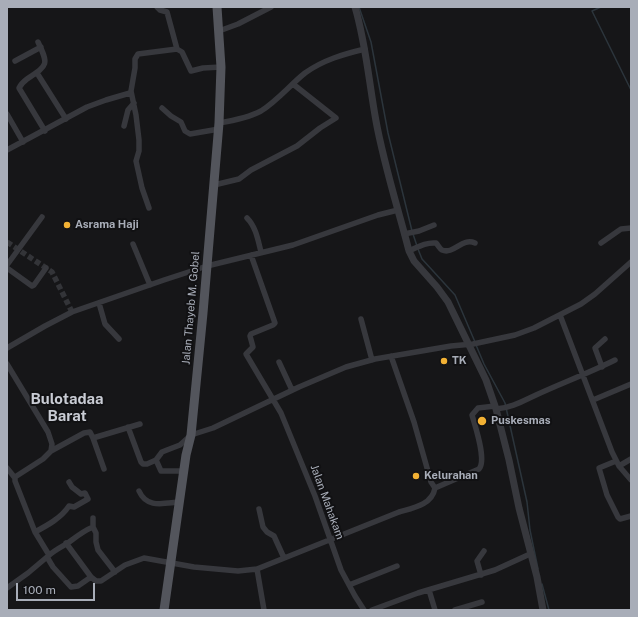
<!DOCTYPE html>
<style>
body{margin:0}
#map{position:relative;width:638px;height:617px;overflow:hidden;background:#161618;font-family:"Public Sans",sans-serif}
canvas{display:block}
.frame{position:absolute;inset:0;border:8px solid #a8adb8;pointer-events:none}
.scale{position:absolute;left:16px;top:583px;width:79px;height:18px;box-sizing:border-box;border:2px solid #a8adb8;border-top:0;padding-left:5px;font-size:12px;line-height:14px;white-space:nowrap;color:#a8adb8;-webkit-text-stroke:3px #111113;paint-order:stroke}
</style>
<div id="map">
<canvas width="638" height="617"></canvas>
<div class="frame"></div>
<div class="scale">100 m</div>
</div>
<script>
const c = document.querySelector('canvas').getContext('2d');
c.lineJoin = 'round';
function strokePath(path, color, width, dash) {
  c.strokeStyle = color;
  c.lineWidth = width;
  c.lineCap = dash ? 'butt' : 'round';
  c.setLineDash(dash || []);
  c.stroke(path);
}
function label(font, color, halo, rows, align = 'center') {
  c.font = font + ' "Public Sans",sans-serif';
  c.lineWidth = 4;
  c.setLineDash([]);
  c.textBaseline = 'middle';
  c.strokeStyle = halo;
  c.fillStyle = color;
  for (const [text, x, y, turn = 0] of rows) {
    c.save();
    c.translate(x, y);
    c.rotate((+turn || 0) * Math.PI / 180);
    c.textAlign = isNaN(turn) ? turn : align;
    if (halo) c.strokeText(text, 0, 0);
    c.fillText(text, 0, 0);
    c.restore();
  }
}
const stream = new Path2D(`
 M359 7 371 42 388 133 412 231
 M601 7 592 11 631 90
 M413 234 417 246
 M418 249 422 259 455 295 475 342
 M476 345 484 364 505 403 527 502 530 530 538 569
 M542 584 549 610`);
const minorTunnel = new Path2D(`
 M7 242 52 272 72 312`);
const minor = new Path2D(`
 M219 31 238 24 271 7
 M38 42C49 65 48 65 27 79 23 82 21 84 19 88L45 131
 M177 49 182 52 191 71 203 68 221 67
 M15 61 41 47
 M37 73 66 119
 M131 91 136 115 139 140V151L136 161 142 188 149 208
 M162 108 171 116 181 122 185 131 190 134 219 129
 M7 114 23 142
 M219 123C231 121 250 117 261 111 277 101 290 85 305 73 323 60 344 54 365 49
 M124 126 128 110 134 103
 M7 150 87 107 106 100 130 93 131 91 135 68V59L138 54 177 49 167 12 160 10 157 7
 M214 185 239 179 251 170 297 146 320 128 336 118 293 84
 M247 218C256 227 258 240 261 252
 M404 234 419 231 434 225
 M601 243 621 229 631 228
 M133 244 150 285
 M409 251C418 247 426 242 436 243 438 245 440 249 442 250 454 255 462 237 475 243
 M251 255 275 323 273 325 251 334 250 336 253 347 246 354 281 413 315 496 341 570 355 596 364 610
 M7 265 42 217
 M7 268 32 286 34 285 46 268
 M99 303 105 324 119 339
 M560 315 612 452 619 466 631 480
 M361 319 372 360
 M7 348 45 326 72 312 164 280 207 266 293 245 378 215 398 210
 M391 356 414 422 431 482 435 488
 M279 362 292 390
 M7 364 48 432 52 444 51 451
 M602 367 595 348 605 339
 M593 400 631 384
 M496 409C511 408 523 401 536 395 562 383 589 373 615 360
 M128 427 141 462 143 464H147L156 460 162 452 167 450 180 445 191 435 213 428 299 387 346 367 375 359 451 346 473 344 515 335 534 328 581 304 595 294 631 262
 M93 438 104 469
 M156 460 161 471H184
 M616 461 599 468 607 495 618 517 620 519 631 516
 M619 466 631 459
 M7 468 15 478
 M139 491C147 509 164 503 180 502
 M259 509 263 527 267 532 274 536 284 558
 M93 527 96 533V542L98 550 115 572
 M35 532C48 525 61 518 69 506L74 507 88 499 85 493 81 494 72 487 69 482
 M66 543 91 577
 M49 555 35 532 15 481V477L43 459 51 451 84 433 90 432 93 438 140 424
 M47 557C53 551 61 547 68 543 76 537 83 531 93 527V518
 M257 569 264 610
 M481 575 477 561 484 551
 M349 585 397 566
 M7 588 28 573 47 557 53 567 71 587 78 586 91 577 96 581H101L125 565 144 558 194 567 238 571 257 569 399 512C413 508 432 505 435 488L479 469C487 460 475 426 472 415L478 408 495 406
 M429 590 435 610
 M372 610 418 593 495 570 530 554
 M455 610 482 602`);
const tertiary = new Path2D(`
 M355 7C366 44 369 83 376 121 384 165 398 208 409 251L414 261 437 287 448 302 486 380 496 409 509 460 519 508 537 577 543 610`);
const primary = new Path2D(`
 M164 610 186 455 191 435 203 313 219 123 221 67 217 7`);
const markers = [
 [67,225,4,"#f2b134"],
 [444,361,4,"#f2b134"],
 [482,421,5,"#f2b134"],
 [416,476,4,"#f2b134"]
];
const poiNames = [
 ["Asrama Haji",75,225],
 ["TK",452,361],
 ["Puskesmas",491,421],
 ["Kelurahan",424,476]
];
const streetNames = [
 ["Jalan Thayeb M. Gobel",191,308,-85],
 ["Jalan Mahakam",327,502,70]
];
const districtNames = [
 ["Bulotadaa",67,399],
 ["Barat",67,416]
];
strokePath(stream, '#2c353c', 1.5);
strokePath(minorTunnel, '#333438', 5.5, [5.5, 3]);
strokePath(minor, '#37383d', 5.5);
strokePath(tertiary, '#37383d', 7);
strokePath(primary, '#53555c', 9);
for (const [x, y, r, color] of markers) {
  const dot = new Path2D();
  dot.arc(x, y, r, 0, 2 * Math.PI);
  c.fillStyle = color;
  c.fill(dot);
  strokePath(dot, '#111113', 1.5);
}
label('bold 11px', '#a8adb8', '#111113', poiNames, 'left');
label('11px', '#a8adb8', '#111113', streetNames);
label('bold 15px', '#c9ccd4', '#111113', districtNames);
</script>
